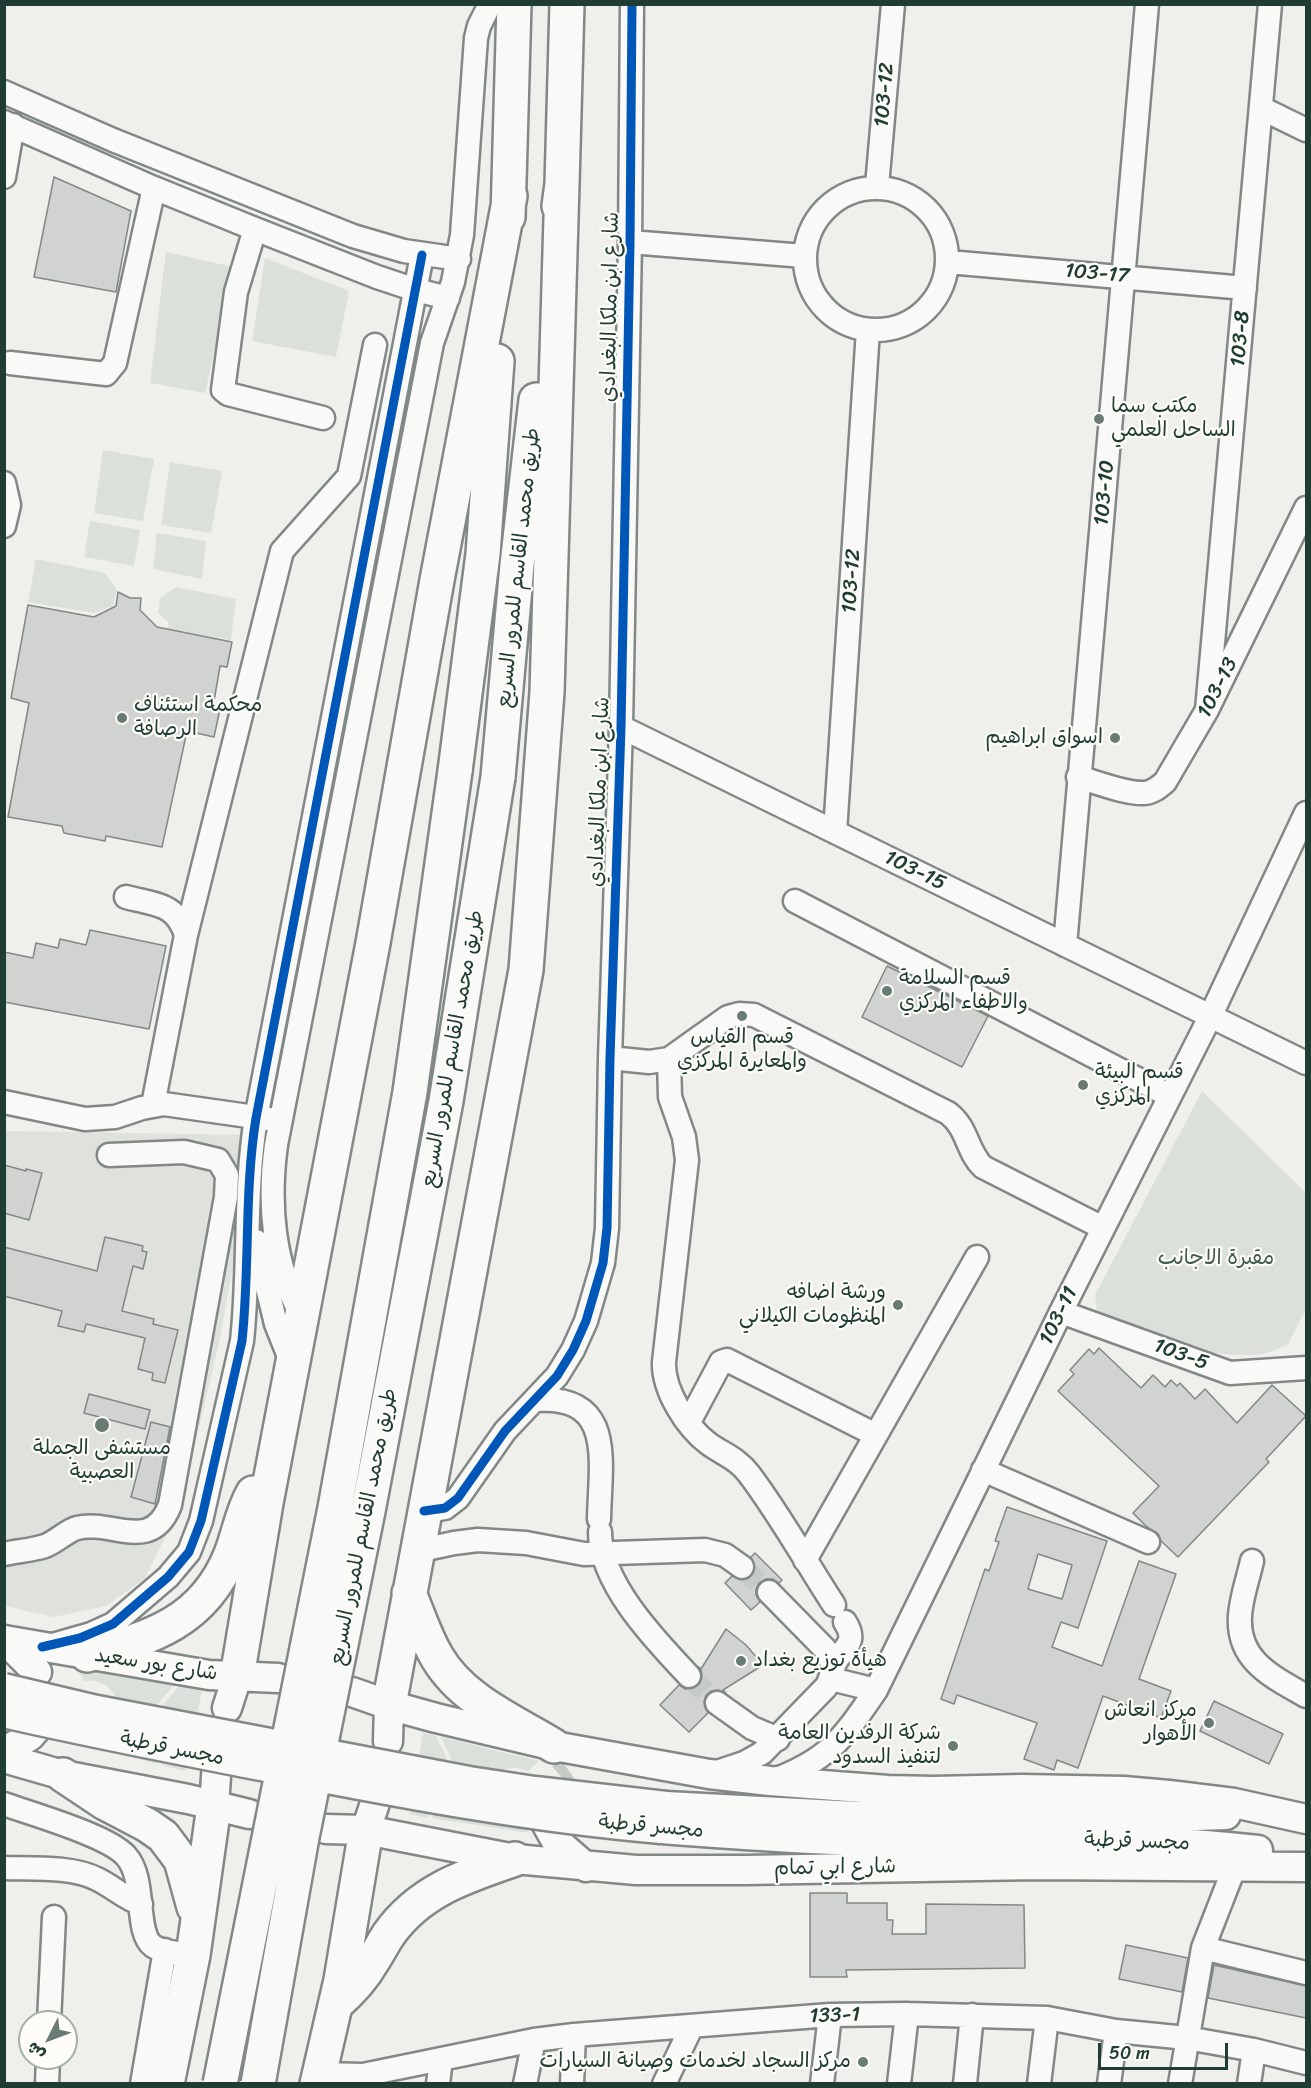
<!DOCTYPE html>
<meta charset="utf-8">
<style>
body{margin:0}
#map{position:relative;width:1311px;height:2088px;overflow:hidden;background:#eff0ec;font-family:Sriracha,"Playpen Sans Arabic",sans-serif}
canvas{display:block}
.frame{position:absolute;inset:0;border:6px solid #1f3d34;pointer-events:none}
.north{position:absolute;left:18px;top:2010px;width:60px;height:60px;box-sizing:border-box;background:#fdfcf7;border:2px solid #a4b0a9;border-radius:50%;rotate:228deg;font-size:16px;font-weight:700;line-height:24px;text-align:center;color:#1f3d34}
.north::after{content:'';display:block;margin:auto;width:21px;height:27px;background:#687c74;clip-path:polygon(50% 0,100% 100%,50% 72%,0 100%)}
.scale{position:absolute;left:1098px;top:2043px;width:130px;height:27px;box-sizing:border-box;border:3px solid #1f3d34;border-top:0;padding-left:8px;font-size:18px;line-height:21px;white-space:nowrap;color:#1f3d34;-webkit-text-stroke:4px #fdfcf7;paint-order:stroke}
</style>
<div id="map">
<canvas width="1311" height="2088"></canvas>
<div class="frame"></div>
<div class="north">ش</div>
<div class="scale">50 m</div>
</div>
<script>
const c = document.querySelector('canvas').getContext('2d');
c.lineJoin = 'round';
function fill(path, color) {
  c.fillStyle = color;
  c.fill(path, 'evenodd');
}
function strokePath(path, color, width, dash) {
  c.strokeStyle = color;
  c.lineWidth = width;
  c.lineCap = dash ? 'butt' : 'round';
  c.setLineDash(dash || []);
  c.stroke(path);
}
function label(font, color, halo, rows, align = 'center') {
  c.font = font + ' Sriracha,"Playpen Sans Arabic",sans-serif';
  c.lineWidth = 4.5;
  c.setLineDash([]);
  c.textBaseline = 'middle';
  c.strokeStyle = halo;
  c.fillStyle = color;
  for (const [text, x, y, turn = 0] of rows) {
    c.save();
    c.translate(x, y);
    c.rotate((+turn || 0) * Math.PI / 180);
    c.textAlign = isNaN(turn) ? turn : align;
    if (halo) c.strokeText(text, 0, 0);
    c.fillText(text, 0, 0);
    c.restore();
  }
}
const built = new Path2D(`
 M5 1131 257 1135 219 1343 180 1507 145 1578 106 1606 54 1617 5 1606Z`);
const green = new Path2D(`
 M166 252 233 267 205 393 150 383Z
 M265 258 349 291 336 357 252 341Z
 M103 450 154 459 143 521 94 513Z
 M170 462 222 471 211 533 161 525Z
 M90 521 140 530 134 566 84 557Z
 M157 533 206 541 202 579 153 569Z
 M36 559 105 573 117 590 113 606 94 613 28 602Z
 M176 587 236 599 231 640 168 629V622L158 613 160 598Z
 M1202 1091 1306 1193V1309L1288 1344C1281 1347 1274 1351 1267 1353 1209 1364 1150 1332 1097 1312L1095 1295Z
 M78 1668 174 1685 144 1720 157 1764 85 1744 119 1707C115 1689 103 1679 84 1681Z
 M179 1686 202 1691 185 1771 162 1765 149 1721Z
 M423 1733 436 1736 458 1781 427 1818 409 1814Z
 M441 1737 539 1761 528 1771C515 1766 506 1767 494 1775L529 1833 431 1818 462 1782Z`);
const building = new Path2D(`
 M54 177 131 211 116 292 34 277Z
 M118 592 130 598H141L140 610 157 627 232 642 227 667 220 666 213 707 220 709 214 737 187 731 162 847 106 836 105 841 64 833 62 826 8 817 29 703 11 698 28 605 94 617 116 606Z
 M90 930 166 946 149 1029 4 1002V952L33 958 36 943 58 948 60 939 86 945Z
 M887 966 988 1016 962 1067 862 1017Z
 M4 1165 26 1171V1169L42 1173 29 1220 4 1213Z
 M105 1237 143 1246 142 1251 147 1252 143 1269 133 1266 122 1311 154 1319 153 1324 178 1330 165 1383 152 1380 153 1373 138 1369 145 1338 86 1324 84 1332 58 1326 62 1311 4 1296V1247L97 1271Z
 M1099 1348 1141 1388 1153 1375 1165 1387 1171 1380 1177 1386 1180 1383 1195 1399 1205 1389 1237 1423 1272 1385 1306 1416 1266 1459 1269 1462 1178 1557 1161 1541 1158 1534 1147 1527 1133 1513 1159 1486 1058 1391 1074 1374 1070 1370 1089 1349 1094 1354Z
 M89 1394 150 1410 145 1429 84 1413Z
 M151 1422 170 1427 155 1504 131 1497Z
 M1007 1507 1107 1541 1078 1628 1061 1622 1052 1647 1102 1666 1139 1561 1176 1574 1139 1679 1171 1691 1161 1718 1103 1696 1078 1768 1057 1760 1054 1770 1024 1759 1037 1723 957 1695 954 1704 941 1699 985 1569 989 1571 999 1542 995 1541ZM1038 1554 1072 1565 1062 1599 1028 1589Z
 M755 1553 782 1580 779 1583 773 1579H766L759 1583 756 1589V1595L760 1602 751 1610 725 1583 732 1576 741 1580 748 1579 753 1575 755 1568 751 1557Z
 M726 1629 746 1645 763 1665 723 1690 726 1693 718 1690 711 1691 706 1695 704 1702 708 1713 689 1732 660 1705 679 1685 685 1689H692L699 1685 702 1679V1673L699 1667 701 1669Z
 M1214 1701 1283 1734 1269 1764 1200 1731Z
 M810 1893H847V1903H887V1920H893L892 1934H926V1904L1024 1905 1025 1968 846 1970 847 1977H810Z
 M1126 1945 1188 1958 1182 1992 1119 1979Z
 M1214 1965 1306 1986V2018L1208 1998Z`);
const minorTunnel = new Path2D(`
 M742 1567 769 1592
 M689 1676 717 1703`);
const majorTunnel = new Path2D(`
 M545 1814C545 1794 553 1782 569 1771`);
const minor = new Path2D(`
 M4 92 113 140 353 236 404 251 459 259
 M1261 108 1306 130
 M4 122 154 188 255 229 377 277 416 290 448 298
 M4 177 13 125
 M877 186 893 4
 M805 259a71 71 0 1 1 142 0a71 71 0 1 1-142 0Z
 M255 229 236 292 223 390 228 394 323 418
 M630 242 804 256
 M948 262 1245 288
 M10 363 106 374 115 363 154 188
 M4 483 9 505 4 526
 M1207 710 1270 4
 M621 727 1306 1063
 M1078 777C1096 782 1126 794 1144 793 1152 793 1159 787 1165 782L1207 710 1306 508
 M835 832 868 330
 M126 897C156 905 176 903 186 935L153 1105
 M795 901 1170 1096
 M186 935 282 551 349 476 375 345
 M1065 945C1090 631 1122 318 1147 4
 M610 1058 649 1062 669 1059 728 1017 739 1014 754 1015 948 1113C968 1128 967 1152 983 1167L1103 1228
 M669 1059 670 1097 684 1137 687 1160 664 1362C663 1390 686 1427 709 1444 723 1454 738 1459 749 1474 780 1515 806 1562 834 1605
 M4 1102 85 1119 115 1117 142 1108 164 1104 269 1119
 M256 1241 276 1324 292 1364
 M1061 1312 1230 1373 1306 1368
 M302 1316C273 1265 268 1203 276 1145L432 343 453 282 462 235 476 38 479 26 490 4
 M535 1400C616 1394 600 1462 599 1519
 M689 1422 721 1362 727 1360 876 1435
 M983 1470 1148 1542
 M424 1511 445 1508 458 1498 505 1431 557 1376 573 1350 586 1321 603 1263 607 1228 610 1058 621 727 630 242 632 4
 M600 1532C600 1583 655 1640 689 1676
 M417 1551 454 1543 478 1540 526 1543 584 1554 705 1550 725 1555 742 1567
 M4 1554C18 1551 33 1550 45 1546 56 1542 68 1530 77 1528 112 1519 151 1554 170 1505L226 1197 227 1175 218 1160 184 1152 109 1155
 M805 1560 977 1257
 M1252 1561C1248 1579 1241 1598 1240 1616 1237 1661 1273 1677 1306 1696
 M769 1592 825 1649 834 1666
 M49 1646 91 1634 113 1624 168 1577 189 1552 201 1521 242 1341C250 1267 244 1192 256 1118L422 255
 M831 1679 876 1690
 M717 1703 752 1728 778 1739
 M714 1773 744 1763 762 1753 826 1687C831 1680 831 1672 834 1665 842 1647 859 1644 845 1622
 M774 1780C830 1759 843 1738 876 1690L1061 1312 1210 1017 1306 813
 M4 1804C32 1814 109 1836 126 1856 147 1879 134 1932 153 1946 163 1953 181 1953 193 1955
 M4 1868C32 1869 72 1866 97 1879 112 1886 124 1898 141 1904
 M1203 1948 1235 1866
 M49 2022 54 1917
 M319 2074 363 2075 534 2040 574 2035 830 2015 907 2014 1047 2018 1116 2031 1187 2038 1254 2050 1306 2063
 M47 2084 48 2058
 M142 2084 165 1950
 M438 2084 441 2059
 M525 2084 534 2040
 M572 2084 574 2035
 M664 2084 692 2026
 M822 2084 830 2015
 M899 2084 907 2014
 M965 2084 972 2015
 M1039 2084 1047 2018
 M1109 2084 1116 2031
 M1180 2084 1203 1948 1306 1973
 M1249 2084 1254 2050`);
const major = new Path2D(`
 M4 1640 209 1675 278 1678
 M5 1640 37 1672
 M352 1692 389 1705 436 1718 554 1746 709 1774 770 1781 888 1790 933 1791 1022 1789 1124 1791 1169 1795 1234 1803 1306 1819
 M227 1708 237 1677
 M388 1741 389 1705
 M4 1752 30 1736 37 1728
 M4 1758 63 1775 188 1799 249 1814
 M214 1806 217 1762
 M666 1806 856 1816 1025 1815 1166 1817 1226 1815
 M546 1823 556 1841 586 1867
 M326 1829 366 1830 515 1859 636 1870H745L1037 1865 1306 1867
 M661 1829C742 1835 822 1841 903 1842 950 1843 997 1840 1044 1839 1116 1839 1187 1842 1258 1850
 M366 1830 378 1794`);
const highway = new Path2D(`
 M559 206 562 184 567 4
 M508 217 514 4
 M455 771 483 554 497 361
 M498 777 517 565 536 400
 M409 1593C418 1614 425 1637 437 1657 462 1700 513 1721 554 1746
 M87 1655C151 1638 204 1622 231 1554 239 1534 242 1512 253 1493
 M237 1677 266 1503 373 943 437 580 510 196
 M389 1705 526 970 547 692 562 184
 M63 1775 105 1803 147 1825 163 1836 181 1860 194 1907
 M336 2004C350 1992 363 1978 372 1962 378 1953 383 1943 389 1934 420 1890 466 1876 515 1859
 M167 2084 193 1955 214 1806
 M317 2084 341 1980 366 1830`);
const majorBridge = new Path2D(`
 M4 1688 97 1710 469 1781 535 1791 666 1806
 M4 1713C95 1734 185 1751 276 1769 404 1794 531 1818 661 1829`);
const highwayBridge = new Path2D(`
 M220 2084 335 1508 410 1092 455 771
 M258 2084 302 1837 368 1511 446 1101 498 777`);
const cycleway = new Path2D(`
 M424 1511 445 1508 458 1498 505 1431 557 1376 573 1350 586 1321 603 1263 607 1228 610 1058 621 727 630 242 632 4
 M42 1647 80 1638 113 1624 168 1577 189 1552 201 1521 242 1341C250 1267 244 1192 256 1118L422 255`);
const markers = [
 [1099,419,6,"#687c74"],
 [122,718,6,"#687c74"],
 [1115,738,6,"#687c74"],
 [887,991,6,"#687c74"],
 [742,1016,6,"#687c74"],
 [1083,1085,6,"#687c74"],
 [898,1305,6,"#687c74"],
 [102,1425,8,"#687c74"],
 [741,1661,6,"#687c74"],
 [1209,1723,6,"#687c74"],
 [953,1746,6,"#687c74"],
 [863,2062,6,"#687c74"]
];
const streetNames = [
 ["103-12",885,95,-85],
 ["103-17",1097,274,5],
 ["شارع ابن ملكا البغدادي",611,307,-89],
 ["103-8",1241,339,-85],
 ["103-10",1105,493,-85],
 ["طريق محمد القاسم للمرور السريع",519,568,-84],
 ["103-12",852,581,-86],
 ["103-13",1218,688,-63],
 ["شارع ابن ملكا البغدادي",600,792,-88],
 ["103-15",915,871,26],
 ["طريق محمد القاسم للمرور السريع",453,1049,-80],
 ["103-11",1059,1316,-64],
 ["103-5",1181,1355,20],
 ["طريق محمد القاسم للمرور السريع",364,1527,-79],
 ["شارع بور سعيد",156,1665,9],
 ["مجسر قرطبة",172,1749,11],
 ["مجسر قرطبة",651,1827,5],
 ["مجسر قرطبة",1137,1842,2],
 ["شارع ابي تمام",835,1868,-1],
 ["133-1",835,2016,-2]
];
const poiNames = [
 ["مكتب سما",1111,407],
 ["الساحل العلمي",1111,431],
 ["محكمة استئناف",134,706],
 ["الرصافة",134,730],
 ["اسواق ابراهيم",1103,738,"right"],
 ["قسم السلامة",899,979],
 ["والاطفاء المركزي",899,1003],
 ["قسم القياس",742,1038,"center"],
 ["والمعايرة المركزي",742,1062,"center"],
 ["قسم البيئة",1095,1073],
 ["المركزي",1095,1097],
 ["ورشة اضافه",886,1293,"right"],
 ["المنظومات الكيلاني",886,1317,"right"],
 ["مستشفى الجملة",102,1449,"center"],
 ["العصبية",102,1473,"center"],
 ["هيأة توزيع بغداد",753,1661],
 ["مركز انعاش",1197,1711,"right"],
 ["الأهوار",1197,1735,"right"],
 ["شركة الرفدين العامة",941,1734,"right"],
 ["لتنفيذ السدود",941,1758,"right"],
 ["مركز السجاد لخدمات وصيانة السيارات",851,2062,"right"]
];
const parkNames = [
 ["مقبرة الاجانب",1216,1259]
];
fill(built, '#dee1dc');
fill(green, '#dce0db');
fill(building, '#d1d3d0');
strokePath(building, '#828885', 1.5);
strokePath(minorTunnel, '#c5ccc7', 22, [22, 11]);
strokePath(majorTunnel, '#c5ccc7', 28, [28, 14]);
strokePath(minor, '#828885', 27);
strokePath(major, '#828885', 33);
strokePath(highway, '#828885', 38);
strokePath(minor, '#f9f9f7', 22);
strokePath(major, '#f9f9f7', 28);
strokePath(highway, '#f9f9f7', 33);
strokePath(majorBridge, '#828885', 33, []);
strokePath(highwayBridge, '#828885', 38, []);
strokePath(majorBridge, '#f9f9f7', 28);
strokePath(highwayBridge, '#f9f9f7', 33);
strokePath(cycleway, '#0057b8', 9);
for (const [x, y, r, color] of markers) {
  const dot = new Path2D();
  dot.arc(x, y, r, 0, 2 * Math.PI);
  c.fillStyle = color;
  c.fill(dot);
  strokePath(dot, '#fdfcf7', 2);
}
label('21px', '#1f3d34', '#fdfcf7', streetNames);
label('21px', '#1f3d34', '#fdfcf7', poiNames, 'left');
label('21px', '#425b53', '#fdfcf7', parkNames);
</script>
